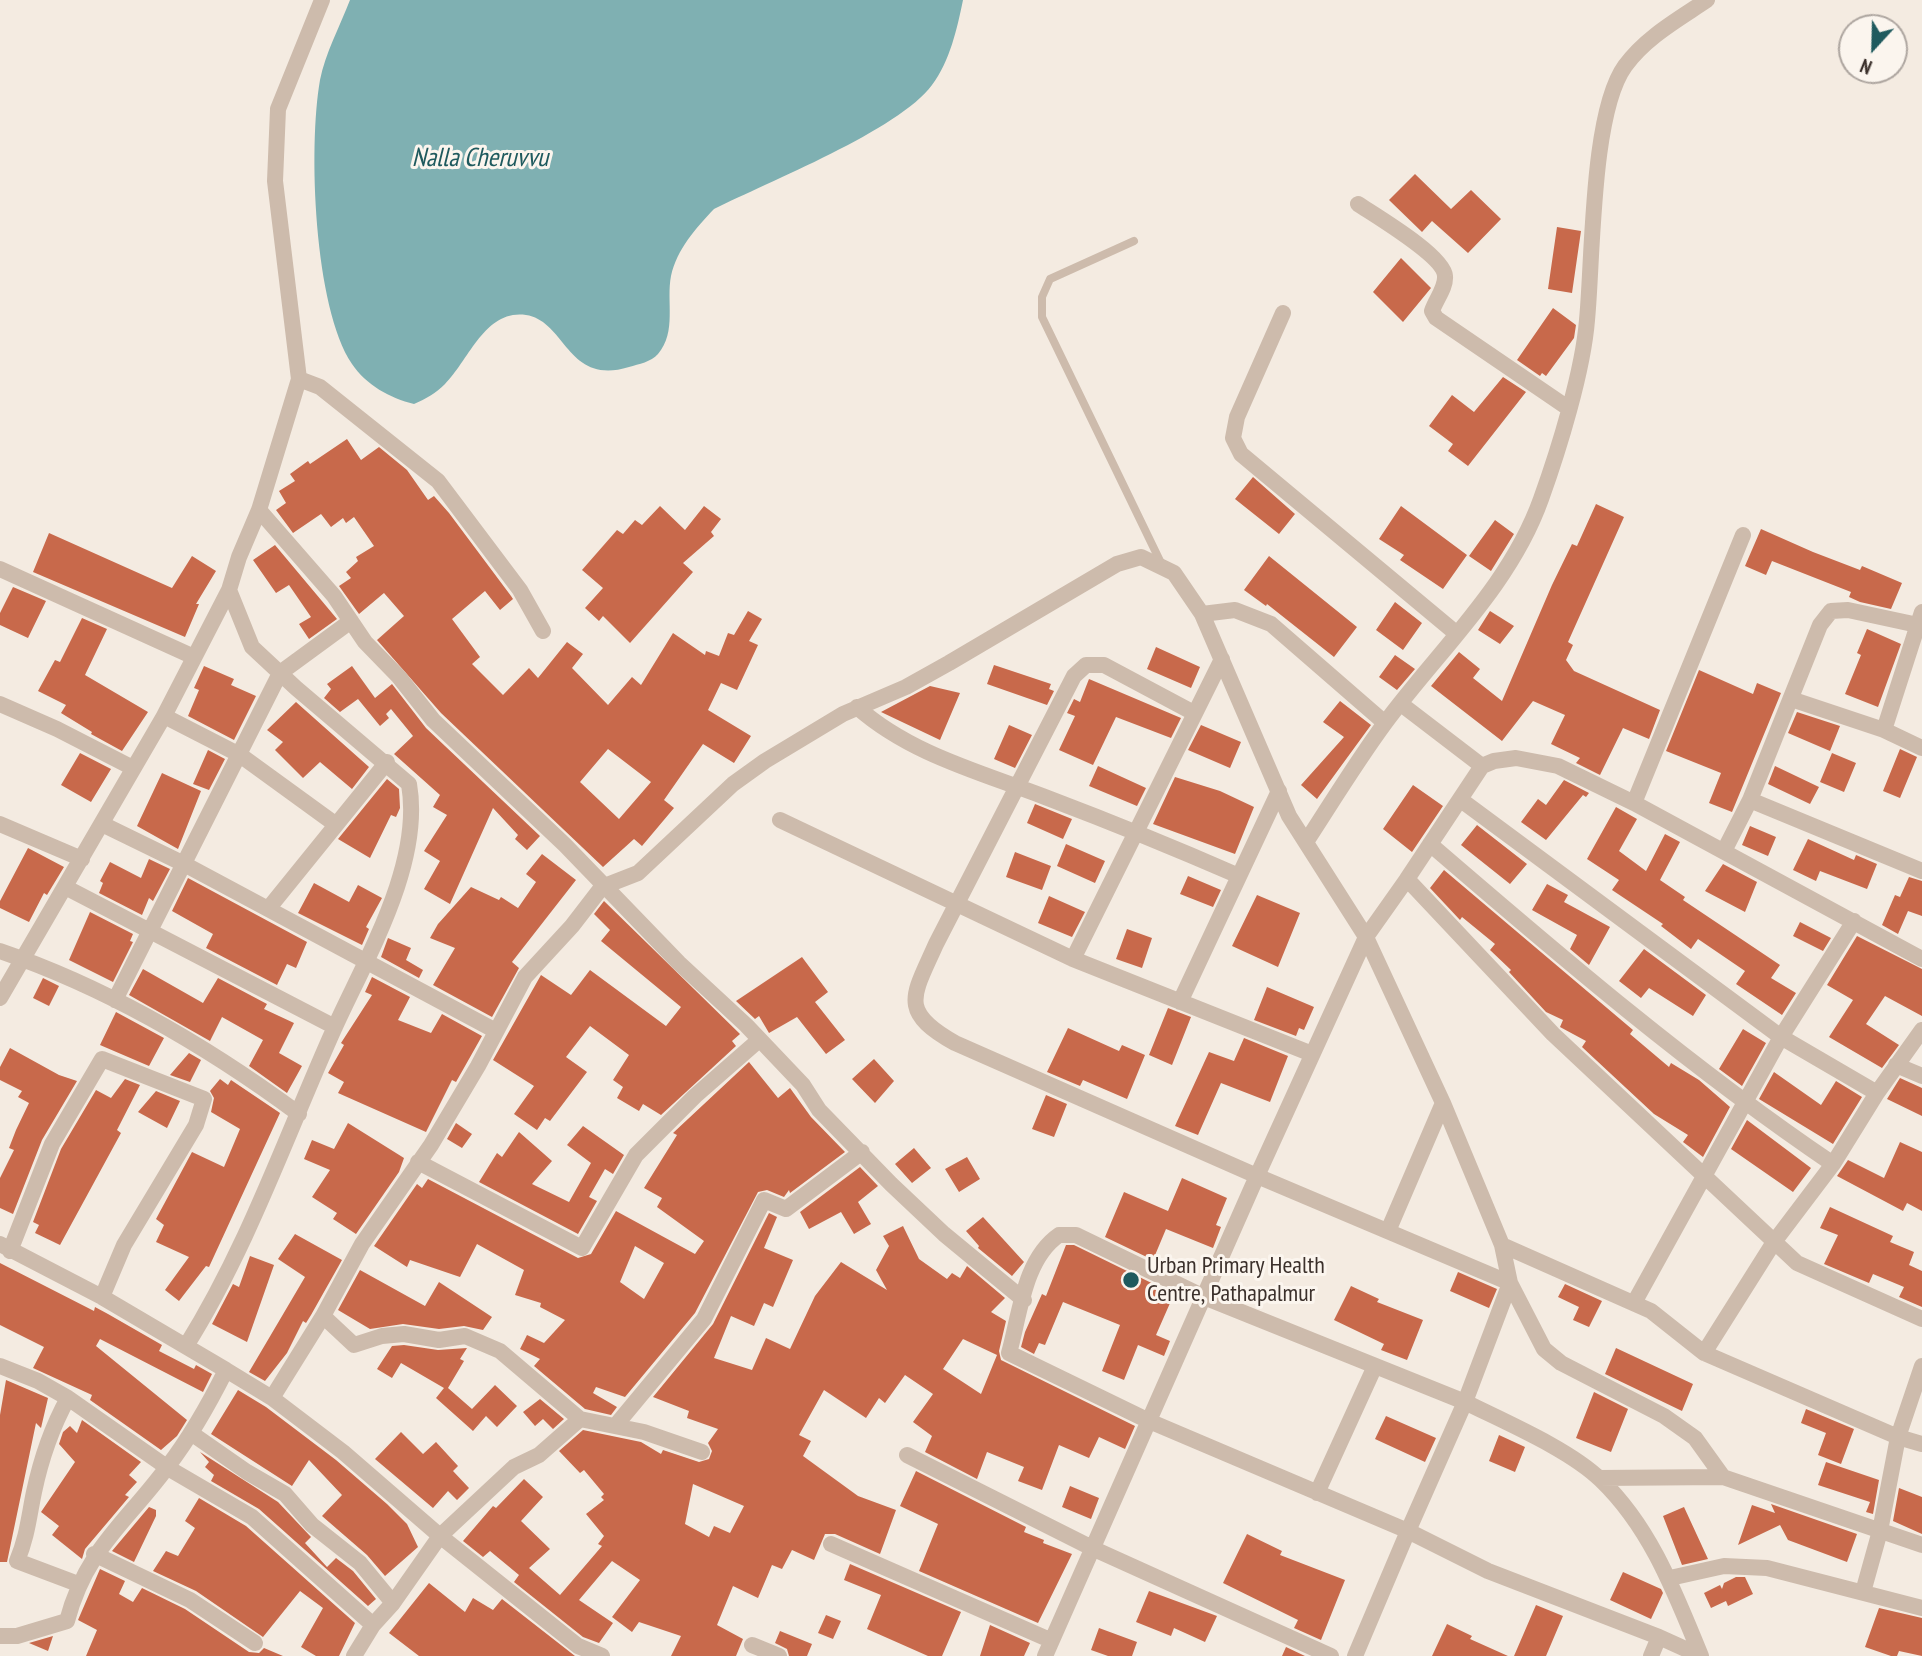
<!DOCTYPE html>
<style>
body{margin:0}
#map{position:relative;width:1922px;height:1656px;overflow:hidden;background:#f4ebe1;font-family:"PT Sans Narrow",sans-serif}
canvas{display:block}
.north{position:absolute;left:1838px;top:14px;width:70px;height:70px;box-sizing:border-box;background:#fbf5ee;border:2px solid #aea6a0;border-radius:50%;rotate:202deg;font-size:19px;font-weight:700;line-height:28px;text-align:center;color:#3b302b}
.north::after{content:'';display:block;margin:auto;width:24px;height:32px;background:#1f5a5e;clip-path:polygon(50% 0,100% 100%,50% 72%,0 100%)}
</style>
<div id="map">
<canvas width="1922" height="1656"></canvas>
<div class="north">N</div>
</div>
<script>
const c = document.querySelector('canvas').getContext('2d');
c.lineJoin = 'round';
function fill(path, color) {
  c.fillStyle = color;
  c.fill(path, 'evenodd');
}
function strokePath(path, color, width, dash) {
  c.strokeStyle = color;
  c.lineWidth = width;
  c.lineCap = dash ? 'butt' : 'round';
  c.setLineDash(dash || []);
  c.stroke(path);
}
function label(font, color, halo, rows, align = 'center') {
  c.font = font + ' "PT Sans Narrow",sans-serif';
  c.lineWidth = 6;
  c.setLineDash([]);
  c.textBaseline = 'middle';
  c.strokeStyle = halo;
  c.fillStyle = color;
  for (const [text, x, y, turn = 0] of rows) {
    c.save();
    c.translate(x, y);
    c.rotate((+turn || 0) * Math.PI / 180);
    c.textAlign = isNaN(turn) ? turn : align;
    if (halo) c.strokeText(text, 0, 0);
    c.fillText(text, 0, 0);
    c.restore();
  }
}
const water = new Path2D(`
 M350 0H963C957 29 950 61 932 85 899 130 768 182 714 209 696 228 677 249 671 276 666 301 677 332 658 354 651 362 639 364 629 367 567 386 566 321 526 315 485 309 469 360 445 384 436 393 426 399 414 404 390 398 366 385 352 364 314 307 308 148 320 80 325 54 340 26 350 0Z`);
const building = new Path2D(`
 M1415 174 1451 209 1471 190 1501 219 1468 253 1432 221 1422 232 1389 200Z
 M1557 227 1581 231 1572 293 1548 289Z
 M1401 258 1431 288 1403 322 1373 292Z
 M1553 308 1576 325 1574 338 1546 376 1542 373 1540 376 1517 360Z
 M1503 377 1526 392 1468 466 1448 451 1453 444 1429 426 1452 395 1474 412Z
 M347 439 361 460 379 447 407 470 428 500 434 496 449 513 511 596 513 599 500 610 485 591 452 619 480 657 472 664 503 695 529 668 538 678 567 642 583 654 572 668 608 705 632 677 641 685 673 633 705 655 706 651 719 656 728 633 734 635 748 611 762 619 749 641 758 645 737 690 721 683 708 710 751 736 734 763 703 744 664 800 674 808 642 846 634 839 603 867 441 713 377 640 404 616 384 593 359 614 339 586 351 578 346 572 358 561 356 557 374 546 354 517 346 523 343 518 331 527 321 514 293 533 276 510 286 503 279 491 295 481 290 474 308 461 310 464ZM608 749 651 782 619 819 580 782Z
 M1253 477 1295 514 1279 534 1235 499Z
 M1596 504 1624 517 1568 642 1573 645 1566 660 1574 671 1660 710 1649 739 1623 728 1600 775 1576 763 1580 758 1551 744 1565 715 1533 701 1502 741 1431 686 1459 652 1480 669 1473 678 1502 701 1552 585 1572 544 1577 546Z
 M660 506 685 530 704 506 721 519 711 532 714 536 683 563 693 572 630 643 603 616 599 621 585 608 603 588 582 570 617 530 623 534 635 520 642 525Z
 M1401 506 1467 555 1443 589 1400 560 1404 555 1379 539Z
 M1495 520 1514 534 1491 571 1469 556Z
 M1761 529 1813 552 1860 570 1862 566 1902 583 1891 609 1860 602 1849 597 1851 592 1772 561 1766 575 1745 566Z
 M49 533 172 588 192 556 216 571 196 604H199L185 637 33 572Z
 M275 545 337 619 309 639 299 624 311 617 289 585 276 593 253 560Z
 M1269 556 1357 627 1334 657 1267 604 1266 606 1244 590Z
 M13 587 46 601 28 638 0 625V613Z
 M1395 602 1422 623 1403 650 1376 630Z
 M1490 611 1514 626 1500 644 1478 630Z
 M82 618 107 629 85 675 148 712 122 751 91 734 92 732 61 713 66 705 38 691 55 660 60 662Z
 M1867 629 1901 644 1878 707 1845 694 1861 655 1857 653Z
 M1156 647 1200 667 1191 688 1147 669Z
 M1395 655 1415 669 1397 690 1379 677Z
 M994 665 1051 684 1049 689 1054 691 1047 705 987 684Z
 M204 666 234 679 231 685 256 696 234 740 188 716 199 690 194 688Z
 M352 666 375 698 392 684 426 728 540 836 527 850 515 839 518 835 493 808 450 904 424 889 440 861 424 851 447 815 433 807 440 795 394 754 413 736 391 709 386 714 389 718 380 726 358 699 340 712 324 698 331 689 327 684Z
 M1699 670 1753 694 1757 683 1781 693 1732 812 1709 803 1721 773 1666 751Z
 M1089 679 1181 718 1171 738 1116 717 1093 765 1059 750 1075 716 1067 713 1074 699 1080 702Z
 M930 686 960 693 940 740 881 712Z
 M1340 701 1371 725 1317 799 1301 785 1344 737 1323 722Z
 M296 702 369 767 352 789 320 762 303 778 275 750 283 742 267 730Z
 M1797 712 1840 726 1830 751 1788 733Z
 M1009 725 1032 735 1015 768 994 759Z
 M1201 725 1241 742 1230 768 1188 750Z
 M1900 749 1917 757 1900 798 1883 791Z
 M208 750 225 759 209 790 193 784Z
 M80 753 111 769 91 802 61 785Z
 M1832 753 1856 763 1844 792 1820 782Z
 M1098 766 1146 788 1137 806 1089 786Z
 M1775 766 1819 787 1810 804 1768 784Z
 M162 773 201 791 178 849 137 826Z
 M1175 777 1220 791 1254 807 1235 854 1153 824Z
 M387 779 399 789 400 808 396 817 391 815 370 858 338 839Z
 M1564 780 1589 793 1586 797 1583 795 1546 840 1521 822 1538 799 1546 805Z
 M1413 785 1443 806 1412 852 1383 829Z
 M1035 804 1072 819 1063 839 1027 823Z
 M1616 807 1637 819 1619 851 1646 871 1665 834 1680 842 1660 880 1685 897 1683 900 1780 965 1771 978 1796 993 1782 1015 1736 984 1745 971 1698 939 1691 949 1661 926 1663 924 1612 890 1619 880 1587 859Z
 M1477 825 1527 864 1510 884 1461 845Z
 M1750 826 1776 837 1768 856 1742 845Z
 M1808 839 1854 860 1856 855 1877 864 1867 889 1820 871 1816 881 1793 870Z
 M1066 844 1105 861 1095 883 1057 866Z
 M28 848 64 867 47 895 44 893 29 922 0 908V901Z
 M1015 852 1051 866 1042 890 1006 877Z
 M542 854 576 880 512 962 519 968 492 1017 433 985 455 948 430 938 438 924 471 887 499 900 501 897 518 908 536 882 526 874Z
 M149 859 170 869 153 901 149 898 142 915 99 893 103 883 100 881 110 862 141 878Z
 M1723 864 1757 882 1745 912 1705 891Z
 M1444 870 1633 1030 1630 1034 1669 1067 1671 1063 1699 1080 1730 1107 1703 1157 1683 1142 1688 1135 1654 1114 1582 1047 1586 1041 1560 1027 1563 1020 1546 1012 1509 972 1511 970 1490 950 1495 944 1462 917 1460 920 1430 888Z
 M1188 876 1221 890 1213 907 1180 894Z
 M1909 877 1922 881V916L1908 911 1898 934 1882 925 1895 895 1900 897Z
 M188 878 307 942 296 968 287 964 277 985 206 948 213 934 172 911Z
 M314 883 349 902 358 885 382 898 366 927 369 929 362 945 298 913Z
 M1547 884 1568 895 1564 902 1610 927 1589 965 1570 949 1577 935 1532 910Z
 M1257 895 1300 913 1278 967 1232 946Z
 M1049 896 1085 912 1072 937 1038 923Z
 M604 901 740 1034 732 1041 736 1046 661 1115 643 1104 639 1111 617 1098 623 1087 613 1080 629 1055 590 1026 566 1057 587 1072 550 1121 545 1118 537 1130 514 1114 534 1086 493 1060 541 975 571 995 590 970 666 1026 681 1007 601 941 610 930 594 914Z
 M90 912 133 934 130 941 133 942 113 982 69 960Z
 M1800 922 1831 938 1823 951 1793 936Z
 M1127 929 1152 938 1142 968 1116 959Z
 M1857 936 1922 969V1016L1885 996 1866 1024 1899 1045 1882 1068 1829 1037 1853 1000 1827 985Z
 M388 938 411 948 406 960 423 970 419 978 381 957Z
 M1644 949 1706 995 1693 1016 1649 988 1641 998 1619 981Z
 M802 957 828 992 815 1002 845 1040 826 1054 797 1017 769 1033 759 1016 755 1019 736 1001Z
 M143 969 203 1003 218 978 267 1004 264 1009 294 1023 279 1053 302 1066 287 1093 249 1066 263 1040 222 1017 210 1041 129 995Z
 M372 977 410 997 398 1020 431 1033 442 1014 482 1036 456 1082 452 1080 426 1132 338 1093 344 1082 328 1073 344 1045 341 1043 372 995 365 992Z
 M43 978 59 986 49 1006 33 998Z
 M1267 987 1314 1007 1304 1030 1299 1028 1296 1036 1254 1020Z
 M1168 1008 1191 1017 1172 1065 1149 1055Z
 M116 1012 164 1038 149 1066 100 1045Z
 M1068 1028 1119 1051 1122 1045 1145 1055 1127 1099 1083 1080 1080 1086 1047 1072Z
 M1743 1029 1766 1043 1742 1086 1719 1069Z
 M1244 1038 1288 1056 1270 1102 1221 1083 1198 1135 1175 1126 1209 1052 1234 1061Z
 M10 1048 59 1075 77 1081 42 1140 13 1214 0 1208V1178L14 1150 9 1148 16 1130 29 1103 18 1097 22 1091 0 1080V1067Z
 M189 1053 201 1060 190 1082 170 1075Z
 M874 1059 894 1081 875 1103 852 1079Z
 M749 1062 778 1098 790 1088 811 1117 845 1152 790 1193 789 1190 784 1197 767 1190 758 1192 695 1313 625 1397 596 1387 593 1393 617 1407 611 1415 585 1409 534 1366 540 1359 520 1349 527 1335 544 1343 565 1320 540 1307 541 1303 515 1295 524 1270 477 1244 460 1277 410 1260 407 1267 374 1246 417 1184 422 1188 428 1179 578 1258 591 1254 616 1211 695 1254 704 1241 657 1207 662 1198 644 1188 677 1135 673 1133ZM635 1246 664 1263 644 1299 620 1282Z
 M1774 1072 1821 1105 1836 1081 1862 1097 1833 1144 1759 1099Z
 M1900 1078 1922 1088V1116L1887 1099Z
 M125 1079 140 1085 117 1130 121 1133 60 1245 35 1233 39 1225 33 1222 61 1149 96 1090 111 1098Z
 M220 1079 228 1085 231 1080 234 1082 280 1113 209 1267 206 1266 179 1301 165 1290 189 1257 156 1242 164 1225 156 1219 192 1152 224 1167 240 1129 211 1112 214 1098 210 1091Z
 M156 1091 180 1101 167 1128 138 1112Z
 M1046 1095 1067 1104 1054 1137 1032 1129Z
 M1747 1120 1811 1168 1793 1192 1731 1149Z
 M348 1123 404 1158 399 1172 356 1234 333 1219 337 1213 312 1197 330 1170 304 1159 312 1140 334 1149Z
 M456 1123 472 1134 462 1148 447 1139Z
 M583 1126 624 1155 613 1174 605 1169 589 1197 597 1201 578 1234 479 1182 497 1153 502 1157 519 1132 552 1161 532 1184 569 1202 591 1163 567 1145Z
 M1900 1142 1922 1152V1211L1907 1203 1903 1211 1837 1176 1848 1160 1884 1178Z
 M914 1148 931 1168 912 1183 895 1164Z
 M967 1157 980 1179 959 1192 945 1169Z
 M860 1167 878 1186 858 1202 871 1224 854 1234 841 1212 809 1229 800 1212Z
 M1182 1178 1227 1198 1216 1225 1221 1227 1213 1248 1166 1229 1153 1260 1105 1237 1124 1192 1168 1211Z
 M1830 1207 1893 1236 1890 1242 1914 1252 1909 1265 1922 1271V1307L1899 1297 1904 1287 1873 1274 1869 1283 1824 1264 1838 1235 1820 1228Z
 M769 1213 777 1217 764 1248 793 1260 773 1307 764 1303 754 1326 731 1316 714 1358 752 1370 766 1338 790 1349 815 1296 841 1262 887 1290 876 1270 889 1246 883 1236 903 1226 919 1259 947 1279 952 1273 960 1278 967 1266 1005 1298 991 1312 1006 1321 999 1351 1001 1360 1135 1426 1125 1449 1099 1437 1089 1458 1059 1445 1042 1490 1018 1481 1024 1467 987 1452 977 1479 925 1452 932 1436 913 1422 933 1394 905 1375 885 1403 879 1398 866 1418 824 1390 799 1435 811 1441 803 1456 858 1496 896 1510 880 1554 835 1534H825L814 1560 792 1550 782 1569 772 1565 758 1598 733 1586 717 1625 743 1639 736 1656H671L681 1636 639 1622 632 1632 612 1617 640 1580 612 1561 579 1600 613 1623 599 1643 583 1637 514 1582 519 1575 490 1551 483 1557 463 1541 493 1506 496 1508 524 1479 543 1497 521 1521 550 1549 529 1568 560 1595 602 1546 598 1544 604 1536 586 1514 604 1500 601 1497 604 1494 584 1470 580 1473 559 1451 583 1430 641 1442 661 1454 663 1450 699 1462 709 1459 712 1451 708 1443 718 1429 687 1418 689 1411 653 1397 713 1324ZM963 1339 997 1355 981 1394 943 1369ZM693 1484 744 1506 730 1533 714 1526 709 1537 685 1524Z
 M983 1217 1024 1262 1012 1276 978 1248 979 1246 966 1231Z
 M295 1234 342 1260 311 1315 306 1323 303 1321 287 1353 265 1381 249 1372 305 1277 278 1259Z
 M1066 1245H1074L1174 1294 1156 1335 1170 1341 1164 1356 1138 1345 1124 1380 1102 1371 1120 1325 1063 1302 1045 1345 1039 1343 1034 1354 1021 1347 1025 1332 1042 1294 1046 1296Z
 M250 1256 274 1265 247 1342 212 1324 233 1284 239 1287Z
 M0 1263 94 1311 95 1307 108 1314 162 1345 159 1351 194 1369 196 1365 212 1374 203 1392 100 1339 96 1346 187 1420 177 1436 161 1450 90 1400 92 1395 33 1368 44 1347 0 1325Z
 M360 1270 425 1306 439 1282 492 1317 483 1330 464 1326 439 1329 403 1324 370 1329 338 1310Z
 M1458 1272 1497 1289 1489 1308 1450 1291Z
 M1565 1284 1602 1301 1589 1327 1573 1320 1579 1307 1558 1297Z
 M1351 1286 1379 1299 1377 1302 1423 1320 1407 1360 1381 1350 1384 1344 1334 1320Z
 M404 1345 438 1350 467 1348 460 1359 464 1361 448 1388 472 1409 495 1385 517 1406 497 1427 486 1416 473 1431 436 1398 444 1388 401 1363 392 1378 377 1369 392 1346Z
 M1616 1348 1693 1384 1682 1411 1605 1374Z
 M6 1380 48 1398 41 1428 36 1423 7 1562H0V1415Z
 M238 1390 266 1407 336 1460 387 1504 407 1524 418 1547 385 1576 367 1555 322 1516 342 1495 309 1460 292 1486 211 1434Z
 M1594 1392 1628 1409 1611 1452 1576 1438Z
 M540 1399 564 1419 553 1429 543 1419 535 1426 523 1412Z
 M1806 1409 1854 1429 1841 1464 1818 1455 1826 1433 1801 1423Z
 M1386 1416 1436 1438 1425 1462 1375 1439Z
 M82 1420 141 1462 129 1475 137 1482 125 1495 129 1497 85 1549 82 1559 52 1535 59 1526 41 1512 75 1462 59 1444 63 1432 70 1426 77 1433Z
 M401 1432 423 1454 436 1442 458 1466 453 1471 469 1488 457 1500 448 1491 433 1508 375 1459Z
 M1499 1435 1525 1447 1515 1472 1489 1461Z
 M200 1452 278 1502 311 1537 305 1543 327 1567 336 1558 353 1571 376 1599 368 1606 259 1509 211 1481 214 1475 205 1467 209 1462Z
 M1826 1462 1879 1480 1873 1514 1866 1512 1870 1502 1818 1485Z
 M916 1471 1026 1527 1024 1532 1044 1540 1043 1543 1072 1554 1038 1623 919 1571 938 1524 900 1506Z
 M1070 1486 1099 1498 1091 1519 1062 1507Z
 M1899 1488 1922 1497V1534L1893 1521Z
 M199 1498 246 1526 355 1623 339 1656H316L301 1647 323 1608 300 1591 263 1637 196 1591 153 1571 166 1551 178 1556 195 1528 185 1521Z
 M1771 1504 1857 1534 1847 1562 1788 1540 1780 1525 1738 1545 1752 1505 1775 1513Z
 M149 1507 156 1510V1516L134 1562 112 1551Z
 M1684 1507 1708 1559 1682 1565 1663 1516Z
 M1247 1534 1282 1551 1280 1555 1345 1580 1321 1640 1294 1628 1298 1620 1223 1583Z
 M850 1564 961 1612 942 1656H928L867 1629 881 1595 844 1580Z
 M100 1569 125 1581 119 1594 133 1602 142 1588 185 1609 249 1652 259 1653 264 1648 283 1656H86L97 1630 78 1620Z
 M1623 1572 1661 1589 1663 1593 1651 1619 1610 1600Z
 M1736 1577H1745L1753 1594 1728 1606 1726 1601 1711 1608 1704 1593 1720 1585 1722 1589 1724 1583Z
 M429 1583 465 1612 473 1598 493 1610 502 1599 575 1656H419L389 1633Z
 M1149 1591 1217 1616 1205 1642 1174 1628 1171 1636 1136 1622Z
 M1536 1605 1563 1616 1546 1656H1514Z
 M1879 1608 1922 1618V1656L1899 1651 1897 1656H1891L1865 1647Z
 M826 1615 841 1621 833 1639 818 1633Z
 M1447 1624 1472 1636 1470 1639 1508 1656H1432Z
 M990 1625 1030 1643 1024 1656H980Z
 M1099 1628 1137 1642 1132 1656H1108L1091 1650Z
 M780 1631 812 1644 807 1656H789L787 1649 775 1643Z
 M53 1636 48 1651 29 1643Z
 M1286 1647 1305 1656H1282Z`);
const service = new Path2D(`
 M1134 241 1050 279 1042 297V317L1162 565`);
const minor = new Path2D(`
 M1358 204C1376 216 1444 256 1445 276 1446 288 1436 299 1432 311L1436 318 1568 408
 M1283 313 1237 417 1233 438 1241 454 1457 634
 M299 379 320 387 438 481 520 590 543 631
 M259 510 334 596 365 642 399 677 433 720 565 845 679 963 746 1025 803 1085 819 1110 891 1184 944 1234 1024 1300
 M0 569 194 657
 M1202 614 1235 610 1271 624 1385 723
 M1222 659 1073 959 1312 1054
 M1791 699 1884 730 1922 748
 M0 704 57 729 133 768
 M1401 704 1482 766
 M857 707C910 754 980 772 1045 797 1111 822 1175 848 1239 876
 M164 716 240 755 335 824
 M1884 730 1922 612
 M1461 800 1781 1037 1877 1093
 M1750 800 1922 871
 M1634 803 1743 535
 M780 820 1073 959
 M0 824 82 859
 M102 824 184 864 496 1031
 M1306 842C1332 802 1357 761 1385 723 1439 650 1510 586 1541 499 1559 449 1583 371 1587 320 1593 259 1591 113 1625 66 1646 37 1679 19 1707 0
 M1430 844C1560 956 1691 1068 1833 1164
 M1724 851 1750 800 1820 625 1831 611 1848 610 1922 626
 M1407 879 1482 766 1494 761 1516 758 1558 766 1634 803 1922 959
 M65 887 335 1027
 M268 909 387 762
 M0 951C108 988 207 1046 299 1114
 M0 998 164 716 229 590
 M115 1000 280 673 351 621
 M1180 1002 1279 791
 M1896 1065 1922 1076
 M418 1162 582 1248 636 1155 695 1096 759 1040
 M1388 1231 1443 1103
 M1059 1235H1076L1204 1297 1465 1402 1408 1531 1149 1421 1009 1353C1020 1314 1024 1259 1059 1235Z
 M0 1244 102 1297 226 1370
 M1502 1245 1651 1311 1704 1353 1898 1437 1922 1366
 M10 1251 52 1144 102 1059 204 1099 196 1125 124 1245 102 1297
 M1510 1283 1465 1402C1505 1422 1569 1449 1601 1480 1651 1528 1675 1593 1701 1656
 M1510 1283 1544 1349 1561 1363 1664 1416 1695 1438 1723 1477
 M1634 1303 1781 1037 1854 921
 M323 1316 362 1244 431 1145 478 1066 525 977 572 926 602 887 638 873 733 784 765 761 843 714 906 687 949 663 1117 564 1141 557 1174 573 1202 614 1289 816 1366 937 1257 1176 955 1043C898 1011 913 996 936 944L1074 676 1086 665H1104L1194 713
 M186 1346C248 1247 286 1136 334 1029 366 958 423 864 409 784L296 688 252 647 229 590 239 557 259 510 299 379 275 181 278 109 322 0
 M1704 1353 1774 1242 1833 1164 1877 1093 1922 1030
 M0 1366 38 1381 68 1398C52 1427 41 1459 34 1492 29 1516 27 1538 17 1561L78 1584
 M68 1398 168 1468 252 1517 373 1625
 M580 1419 500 1351 465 1336 439 1340 404 1334 382 1336 354 1345 323 1316 272 1398 343 1452 440 1536 578 1646 602 1656
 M616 1425 704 1319 764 1200 786 1209 862 1152
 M191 1433 247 1472 285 1494 312 1525 360 1563 393 1603
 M907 1455 1094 1549 1331 1656
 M1599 1478 1723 1477 1922 1545
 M1317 1493 1375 1366
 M831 1544 1050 1640
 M94 1554 190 1600 255 1643
 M1670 1578 1724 1566 1767 1568 1922 1608
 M1863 1592 1880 1531 1898 1437 1922 1444
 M0 1636H17L67 1621C86 1549 126 1523 168 1466 191 1436 209 1404 226 1370L272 1398
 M752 1645 779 1656
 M354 1656 373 1625 393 1603 440 1536 514 1467 539 1455 580 1419 644 1432 702 1452
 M1045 1656 1257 1176 1510 1283 1502 1245 1443 1103 1366 937 1407 879 1553 1034 1797 1263 1922 1319
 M1355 1656 1408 1531 1488 1571 1659 1637
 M1651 1656 1659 1637 1701 1656`);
const markers = [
 [1131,1280,9,"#1f5a5e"]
];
const poiNames = [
 ["Urban Primary Health",1147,1266],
 ["Centre, Pathapalmur",1147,1294]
];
const waterNames = [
 ["Nalla Cheruvvu",480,159]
];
fill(water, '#7fb0b2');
fill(building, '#c8694b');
strokePath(service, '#cdbbac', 8);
strokePath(minor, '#cdbbac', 16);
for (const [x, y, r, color] of markers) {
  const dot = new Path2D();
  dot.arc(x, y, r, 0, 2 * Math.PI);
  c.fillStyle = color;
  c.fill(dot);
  strokePath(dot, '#fbf5ee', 2.5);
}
label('24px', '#3b302b', '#fbf5ee', poiNames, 'left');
label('italic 26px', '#1f5a5e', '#fbf5ee', waterNames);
</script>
